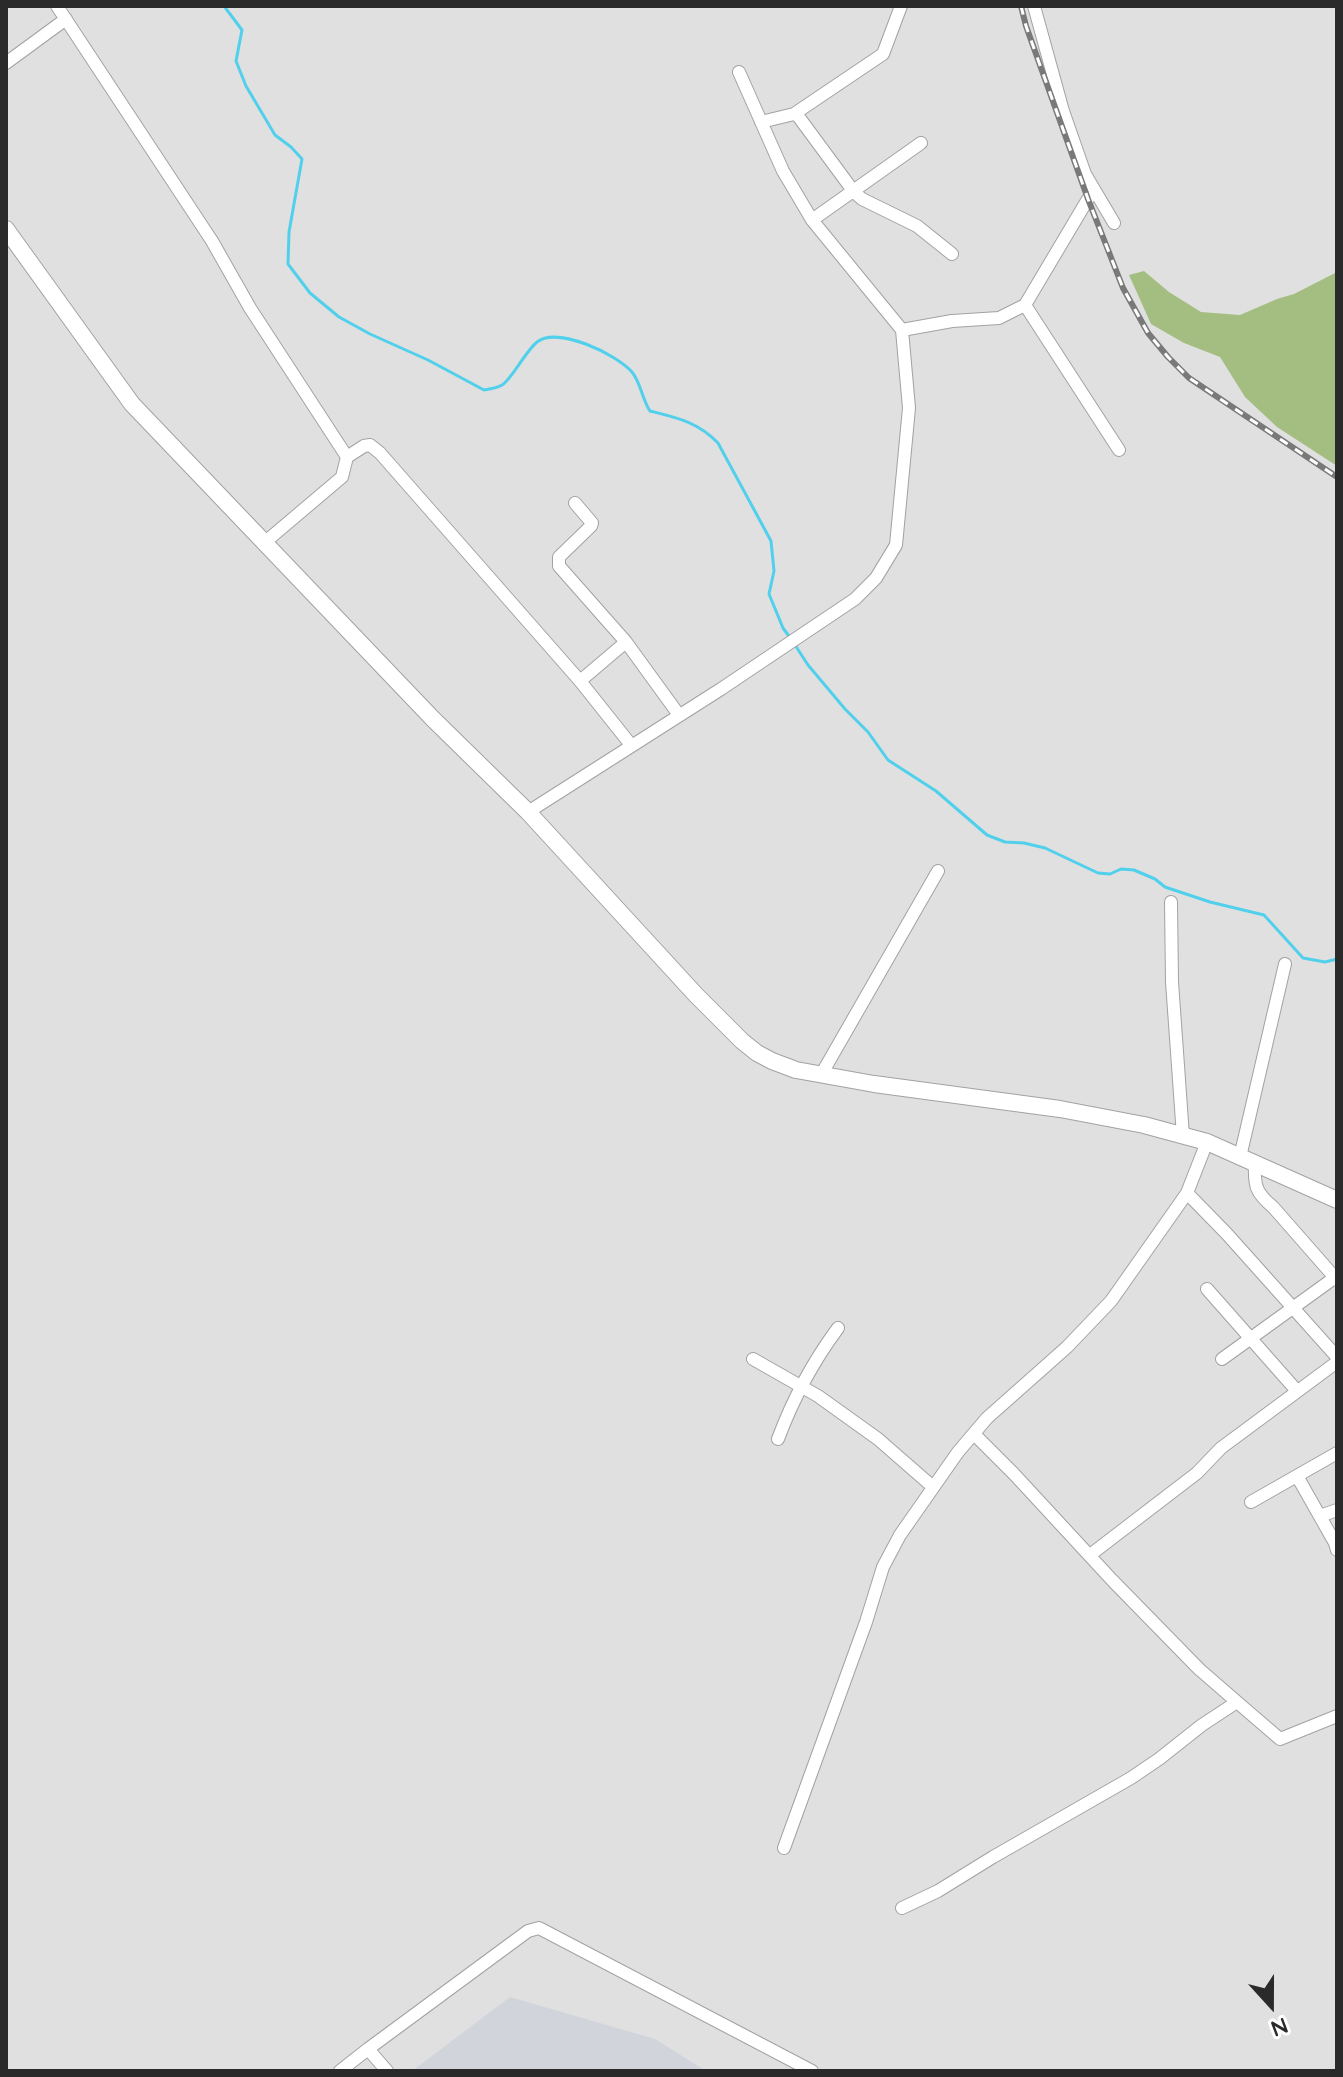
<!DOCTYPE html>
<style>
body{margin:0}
#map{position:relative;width:1343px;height:2077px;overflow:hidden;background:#e0e0e1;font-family:Quicksand,sans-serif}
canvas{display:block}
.frame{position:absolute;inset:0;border:8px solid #2a2a2a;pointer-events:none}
.north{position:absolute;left:1231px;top:1965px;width:80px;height:80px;-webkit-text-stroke:6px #fff;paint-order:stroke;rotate:159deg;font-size:22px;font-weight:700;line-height:32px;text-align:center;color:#2a2a2a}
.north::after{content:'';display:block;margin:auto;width:28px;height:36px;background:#2a2a2a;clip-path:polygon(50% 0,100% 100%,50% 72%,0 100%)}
</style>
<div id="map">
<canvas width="1343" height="2077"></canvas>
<div class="frame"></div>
<div class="north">N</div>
</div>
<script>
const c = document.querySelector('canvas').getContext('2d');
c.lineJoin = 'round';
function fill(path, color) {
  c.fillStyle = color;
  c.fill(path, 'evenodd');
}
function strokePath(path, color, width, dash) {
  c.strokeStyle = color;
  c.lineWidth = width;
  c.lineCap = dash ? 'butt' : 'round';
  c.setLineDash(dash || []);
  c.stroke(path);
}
const built = new Path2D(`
 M510 1997 655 2039 706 2071H412Z`);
const green = new Path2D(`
 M1144 271 1169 292 1201 312 1240 315 1277 299 1294 294 1337 272V466L1277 427 1245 397 1220 357 1184 343 1151 324 1129 275Z`);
const stream = new Path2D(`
 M224 6 242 30 236 61 246 86 275 135 291 147 302 159 289 232 288 264 310 293 339 317 370 334 428 360 484 390C490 389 497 388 502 385 511 380 525 352 537 342 558 326 616 354 632 372 641 383 642 399 650 411 678 418 698 422 718 443L771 541 774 571 769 594 783 628 791 639
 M795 645 808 665 845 709 868 732 888 760 936 791 987 835 1005 842 1024 843 1045 848 1098 873 1110 874 1121 869 1134 870 1155 879 1165 887 1210 902 1264 915 1303 958 1325 962 1337 959`);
const minor = new Path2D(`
 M57 6 212 241 250 308 347 457 342 477 264 543
 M1034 6 1063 111 1085 174 1114 223
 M6 63 66 19
 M794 114 883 54 901 6
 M761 122 794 114 798 116 854 192 862 199 917 226 952 254
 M812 220 921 143
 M1025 305 1119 450
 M902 330 952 321 999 318 1025 305 1088 199
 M347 457 364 446 370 445 380 453 580 681 631 745
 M575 503 592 523 591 526 559 557V566L626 642 679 715
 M580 681 626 642
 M528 812 721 689 855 599 876 578 896 545 909 408 902 330 812 220 783 171 739 72
 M1171 902 1172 982 1183 1136
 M821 1075 938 871
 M1240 1157 1285 964
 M1255 1164C1254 1186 1256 1193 1273 1207L1337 1280
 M1187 1193 1227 1234 1337 1357
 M1207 1289 1297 1391
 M753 1359 818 1396 878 1439 933 1487
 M1222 1359 1337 1276
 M974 1434 1014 1474 1112 1580 1199 1669 1237 1702
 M778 1439C793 1399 812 1363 838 1328
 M1297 1476 1335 1543 1337 1550
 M1251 1502 1337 1453
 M1320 1516 1337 1510
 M1090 1555 1197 1473 1221 1448 1337 1362
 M784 1848 866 1622 883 1567 900 1535 958 1452 987 1418 1067 1347 1111 1301 1187 1193 1207 1142
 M902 1908 938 1891 993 1857 1131 1778 1159 1759 1202 1725 1237 1702 1280 1739 1337 1716
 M368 2049 528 1931 539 1928 812 2071
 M340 2071 368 2049 387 2071`);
const major = new Path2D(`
 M6 229 132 404 433 719 528 812 696 995 742 1041 757 1053 772 1061 796 1070 874 1084 1060 1109 1144 1125 1207 1142 1337 1200`);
const rail = new Path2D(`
 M1021 6 1026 26 1088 199 1123 288 1148 333 1168 357 1189 378 1337 477`);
fill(built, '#d1d4db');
fill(green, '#a4be81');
strokePath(stream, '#51d0ec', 3);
strokePath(minor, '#a1a2a3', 14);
strokePath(major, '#a1a2a3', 18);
strokePath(minor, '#fff', 12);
strokePath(major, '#fff', 16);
strokePath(rail, '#797979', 6);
strokePath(rail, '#fff', 3, [9]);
</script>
